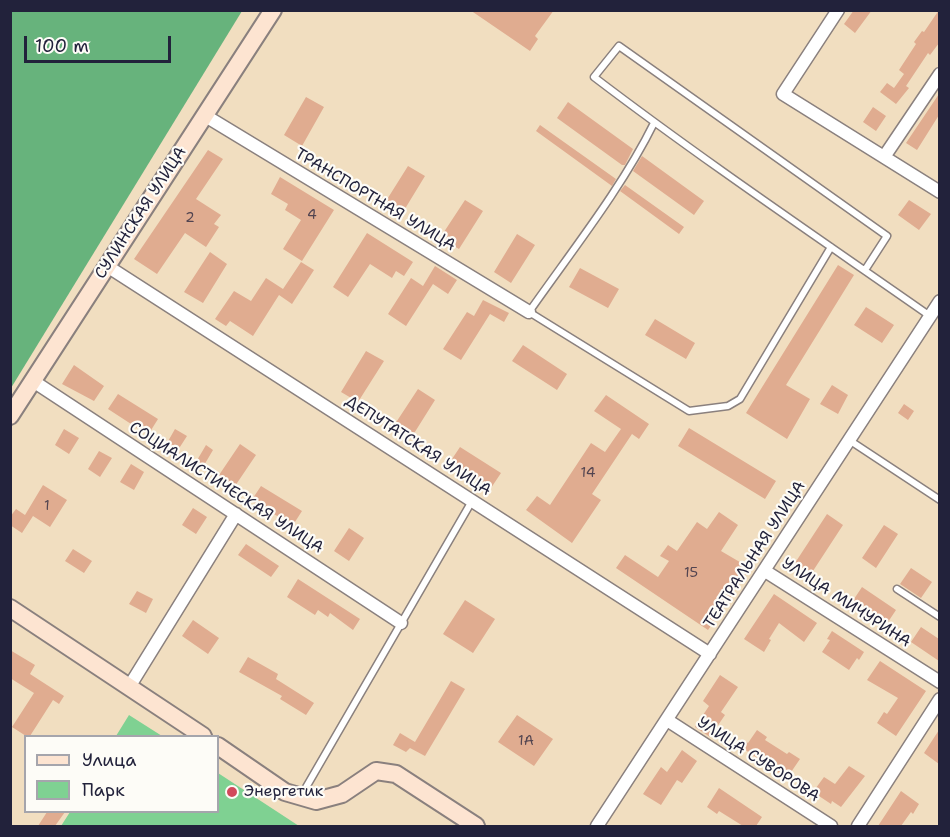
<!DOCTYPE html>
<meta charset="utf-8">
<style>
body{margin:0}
#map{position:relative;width:950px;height:837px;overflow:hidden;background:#f1dec0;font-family:"Shantell Sans",sans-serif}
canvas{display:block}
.frame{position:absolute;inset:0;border:12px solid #22223b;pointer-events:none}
.legend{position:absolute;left:24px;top:735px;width:195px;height:78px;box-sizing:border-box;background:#fdfcf7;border:2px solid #a5a5ac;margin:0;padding:8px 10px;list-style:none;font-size:18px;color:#22223b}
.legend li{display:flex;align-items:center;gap:12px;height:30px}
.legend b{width:30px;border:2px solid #a5a5ac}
.scale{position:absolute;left:24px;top:36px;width:147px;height:27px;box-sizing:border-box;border:3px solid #22223b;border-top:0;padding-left:8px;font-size:18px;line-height:21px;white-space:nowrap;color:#22223b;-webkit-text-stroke:4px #fdfcf7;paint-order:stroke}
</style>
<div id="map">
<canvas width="950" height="837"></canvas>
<div class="frame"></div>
<ul class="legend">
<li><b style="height:8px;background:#fde4d1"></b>Улица</li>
<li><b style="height:16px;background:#7fd192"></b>Парк</li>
</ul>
<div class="scale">100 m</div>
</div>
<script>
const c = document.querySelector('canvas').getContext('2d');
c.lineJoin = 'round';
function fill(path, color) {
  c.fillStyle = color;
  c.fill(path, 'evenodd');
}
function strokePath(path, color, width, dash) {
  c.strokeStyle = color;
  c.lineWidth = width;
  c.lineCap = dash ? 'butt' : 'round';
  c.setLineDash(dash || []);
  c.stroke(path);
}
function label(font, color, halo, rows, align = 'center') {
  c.font = font + ' "Shantell Sans",sans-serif';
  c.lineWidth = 4.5;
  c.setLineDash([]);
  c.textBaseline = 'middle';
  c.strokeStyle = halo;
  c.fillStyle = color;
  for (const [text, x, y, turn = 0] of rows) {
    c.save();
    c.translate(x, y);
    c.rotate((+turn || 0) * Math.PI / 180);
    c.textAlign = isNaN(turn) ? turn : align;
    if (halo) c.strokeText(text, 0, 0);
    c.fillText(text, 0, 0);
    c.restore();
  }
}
const green = new Path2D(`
 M129 715 162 736H116Z
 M218 773 299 826H61L70 812H218Z`);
const forest = new Path2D(`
 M11 10 242 11 11 388 10 11Z`);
const building = new Path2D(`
 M470 10H554L535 36 538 39 530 51Z
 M854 10H872L855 33 844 24Z
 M939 10V43L930 55 928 53 906 86 909 88 896 104 880 92 887 83 894 88 904 74 899 70 916 44 914 42 922 31 924 32Z
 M939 94V115L917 150 906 143Z
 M306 97 324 107 302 146 284 135Z
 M568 102 633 149 625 165H622L557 118Z
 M873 107 886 116 876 131 863 122Z
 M540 125 616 179 612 186 536 131Z
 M208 150 223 159 196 199 221 215 214 224 219 227 206 247 185 233 157 274 134 259Z
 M642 156 704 201 694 215 633 171Z
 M408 166 425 176 403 212 386 201Z
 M280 177 334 210 302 261 283 249 301 220 285 210 288 204 271 194Z
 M625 185 684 227 679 234 620 191Z
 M465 200 483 211 459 249 440 238Z
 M909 200 931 214 919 230 898 215Z
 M367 233 413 262 404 276 396 271 392 278 370 264 348 297 333 287Z
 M517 234 535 245 511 283 494 272Z
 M210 252 227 264 203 303 184 292Z
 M301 262 314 270 292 304 279 295 253 336 230 321 226 326 215 319 234 291 251 301 266 278 283 289Z
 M838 265 854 275 786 385 810 399 787 439 746 413Z
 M435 266 457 280 448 294 433 284 406 326 388 314 411 278 423 286Z
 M580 268 619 289 608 308 569 287Z
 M483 300 509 313 504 322 490 314 461 360 443 349 467 312 474 316Z
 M866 307 894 325 882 343 854 325Z
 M655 319 695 343 686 359 645 335Z
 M523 345 567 374 557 390 512 361Z
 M366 351 384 361 358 402 341 392Z
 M74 365 104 386 94 401 62 384Z
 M832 385 848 395 838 414 820 404Z
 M418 389 435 400 413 435 395 424Z
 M118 394 158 419 148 435 108 409Z
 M606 395 649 424 639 439 632 434 592 494 601 500 572 543 526 510 537 496 550 505 591 443 605 452 621 429 594 411Z
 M904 404 914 411 908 420 898 413Z
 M689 428 776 481 765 499 678 446Z
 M64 429 79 438 69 454 55 445Z
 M175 429 187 436 178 450 167 443Z
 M240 444 256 455 233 489 217 478Z
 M206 445 213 450 203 467 196 462Z
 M460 447 501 473 491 488 450 462Z
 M99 451 112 458 100 477 88 469Z
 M131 464 144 472 134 490 120 482Z
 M43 485 67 500 50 527 33 516 22 533 10 525V517L16 509 25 515Z
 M261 486 302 511 293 525 251 501Z
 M193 508 207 517 196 534 182 525Z
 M719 512 738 525 721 551 750 568 708 630 616 568 625 555 658 577 669 561 660 556 668 545 677 551 697 522 707 529Z
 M827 514 843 525 811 574 795 563Z
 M884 525 898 534 876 568 862 558Z
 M349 528 364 538 349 561 334 551Z
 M246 544 279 566 271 577 238 555Z
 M73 549 92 561 84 573 65 561Z
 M911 568 932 582 921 598 900 584Z
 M298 579 360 619 353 630 330 613 328 617 318 610 315 615 287 597Z
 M862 587 896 610 886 625 852 602Z
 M137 591 153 599 146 613 129 604Z
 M774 594 817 623 804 642 779 623 769 639 771 640 764 652 744 639Z
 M465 600 495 619 473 653 443 634Z
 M193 620 219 638 208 654 182 636Z
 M921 627 939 639V661L911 642Z
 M832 631 864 652 859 660 857 658 849 670 822 652 830 640 827 639Z
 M10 650 35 665 30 674 64 696 59 704 53 700 30 736H26L12 727 34 693 10 678Z
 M248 657 278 674 276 679 314 703 306 715 280 699 282 696 239 672Z
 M880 661 926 691 896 736 877 723 884 712 887 714 898 698 867 680Z
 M720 675 738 687 721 712 725 715 710 737 695 727 709 706 703 701Z
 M451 681 465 689 425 756 410 748 406 752 393 745 400 733 415 742Z
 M517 715 553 739 534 766 498 742Z
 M757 730 767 737 765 740 787 754 789 752 800 759 787 778 741 747 745 741 748 743Z
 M939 730V764L924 753Z
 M682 750 697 761 682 783 677 780 661 805 643 794 661 767 667 772Z
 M849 766 865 776 841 807 832 801 831 804 813 792 824 777 835 784Z
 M719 788 762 817 756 826H743L719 811 717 814 707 807Z
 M901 791 919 804 913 814 911 812 901 826H878Z
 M47 812H65L55 826H38Z`);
const lane = new Path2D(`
 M654 123C622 188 571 252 529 312L689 411 728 406 740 399 831 247
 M865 270 887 236 619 46 594 77C703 160 817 237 930 316
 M849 440 940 500
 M897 589 940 617
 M301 796 472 501`);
const street = new Path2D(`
 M838 10 783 94 940 192
 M204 115 529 312
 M884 157 940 74
 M107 266 710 654
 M33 381 401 623
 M765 571 940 682
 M129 687 236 514
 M667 720 831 826
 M597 826 940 301
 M858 826 940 699`);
const secondary = new Path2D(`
 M10 416 273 10
 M10 608 203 736
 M218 746 285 792 316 801 342 794 376 771 396 774 476 826`);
const markers = [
 [232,792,6,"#d1495b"]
];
const numberNames = [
 ["4",312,215],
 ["2",190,218],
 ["14",588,473],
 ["1",47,506],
 ["15",691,573],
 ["1А",526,741]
];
const streetNames = [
 ["ТРАНСПОРТНАЯ УЛИЦА",375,200,31],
 ["СУЛИНСКАЯ УЛИЦА",141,213,-57],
 ["ДЕПУТАТСКАЯ УЛИЦА",418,446,33],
 ["СОЦИАЛИСТИЧЕСКАЯ УЛИЦА",226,488,33],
 ["ТЕАТРАЛЬНАЯ УЛИЦА",755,555,-57],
 ["УЛИЦА МИЧУРИНА",846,603,33],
 ["УЛИЦА СУВОРОВА",758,760,33]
];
const poiNames = [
 ["Энергетик",244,792]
];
fill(green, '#7fd192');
fill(forest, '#67b37c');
fill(building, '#e0ac90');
strokePath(lane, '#8a807e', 9);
strokePath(street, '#8a807e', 15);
strokePath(secondary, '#8a807e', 20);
strokePath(lane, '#fff', 6);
strokePath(street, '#fff', 12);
strokePath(secondary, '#fde4d1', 16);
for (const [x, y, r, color] of markers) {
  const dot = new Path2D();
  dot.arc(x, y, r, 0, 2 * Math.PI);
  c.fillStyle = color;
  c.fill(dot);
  strokePath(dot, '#fdfcf7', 2);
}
label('14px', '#524450', null, numberNames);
label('16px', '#22223b', '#fdfcf7', streetNames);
label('16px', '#22223b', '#fdfcf7', poiNames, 'left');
</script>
